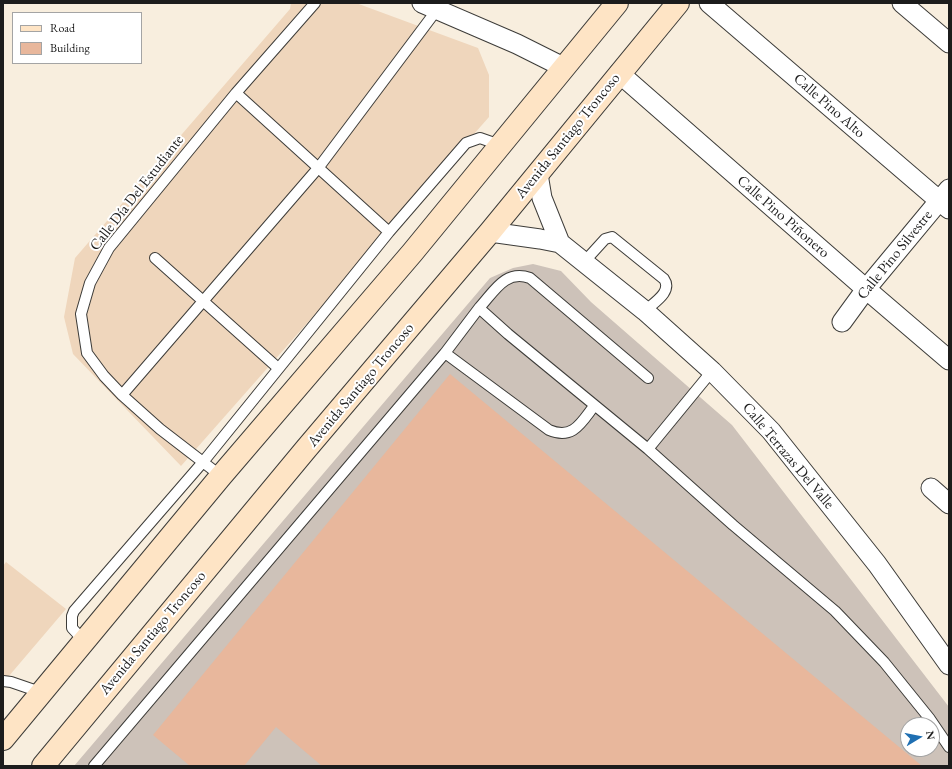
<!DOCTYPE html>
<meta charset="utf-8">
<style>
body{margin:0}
#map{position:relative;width:952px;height:769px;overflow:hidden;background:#f8eede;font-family:"EB Garamond",serif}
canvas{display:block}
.frame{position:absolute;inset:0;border:4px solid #1c1c1c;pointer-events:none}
.legend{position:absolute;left:12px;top:12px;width:130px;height:52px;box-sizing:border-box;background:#fff;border:1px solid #a4a4a4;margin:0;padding:5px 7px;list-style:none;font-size:12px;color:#1c1c1c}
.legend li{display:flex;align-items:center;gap:8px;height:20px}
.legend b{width:20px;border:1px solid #a4a4a4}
.north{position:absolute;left:900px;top:717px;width:40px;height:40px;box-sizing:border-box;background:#fff;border:1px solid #a4a4a4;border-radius:50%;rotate:80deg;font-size:11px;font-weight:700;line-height:16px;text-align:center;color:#1c1c1c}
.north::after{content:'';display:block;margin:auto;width:14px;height:18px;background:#1f6fb2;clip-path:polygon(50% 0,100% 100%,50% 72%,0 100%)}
</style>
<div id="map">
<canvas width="952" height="769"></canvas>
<div class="frame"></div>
<ul class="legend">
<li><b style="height:5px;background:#fee4c5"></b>Road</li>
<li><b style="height:11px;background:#e8b79c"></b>Building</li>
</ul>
<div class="north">N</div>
</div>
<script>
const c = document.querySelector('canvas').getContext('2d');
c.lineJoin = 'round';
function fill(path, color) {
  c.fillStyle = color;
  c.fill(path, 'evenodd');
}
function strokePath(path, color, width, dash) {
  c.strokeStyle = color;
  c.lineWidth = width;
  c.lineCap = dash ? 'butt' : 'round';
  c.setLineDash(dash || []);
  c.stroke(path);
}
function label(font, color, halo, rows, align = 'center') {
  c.font = font + ' "EB Garamond",serif';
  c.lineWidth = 4;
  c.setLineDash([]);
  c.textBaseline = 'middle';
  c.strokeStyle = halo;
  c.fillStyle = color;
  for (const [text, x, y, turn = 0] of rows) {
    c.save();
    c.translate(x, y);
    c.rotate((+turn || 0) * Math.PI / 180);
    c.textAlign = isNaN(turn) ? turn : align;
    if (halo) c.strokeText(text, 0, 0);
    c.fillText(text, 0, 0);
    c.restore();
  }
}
const built = new Path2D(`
 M291 3H356L478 48 489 75V117L181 466 73 354 64 317 75 258 290 9Z
 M6 562 66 609 3 683V566Z`);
const industrial = new Path2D(`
 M533 264 561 271 591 302 732 425 949 707V766H74L490 278 513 268ZM908 725H932V749H908Z`);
const building = new Path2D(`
 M450 374 922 766H322L276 727 244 766H190L153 735Z`);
const lane = new Path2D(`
 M236 93 389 232
 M155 258 278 368
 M585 261 605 239 612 237 664 279C673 292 653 303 645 311
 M479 308C494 292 505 269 530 278L648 378
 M445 353 549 430C573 440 581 423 594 406
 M122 395 319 167 439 7
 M648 449 712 371
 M221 476 160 429 122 395 104 376 87 353 81 314 90 283 109 248 236 93 315 3
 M84 641 72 628V616L74 611 203 462 389 232 466 143 480 138 500 145
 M3 681 11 682 43 693
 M94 766 445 353 479 308 508 334 648 449 733 525 835 611 884 662 930 719 949 747`);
const street = new Path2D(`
 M422 3 517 44 563 67
 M709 3 949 209
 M902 3 949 43
 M619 73 866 289 949 360
 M538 174 542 198 560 243
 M490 232 540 239 560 243 645 311 712 371 771 431 877 564 949 665
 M842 322 866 289 949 189
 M931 488 949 504`);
const secondary = new Path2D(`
 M3 739 221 476 412 253 617 3
 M43 766 306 449 490 232 678 3`);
const streetNames = [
 ["Calle Pino Alto",829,106,41],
 ["Avenida Santiago Troncoso",568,136,-51],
 ["Calle Día Del Estudiante",137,193,-52],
 ["Calle Pino Piñonero",783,217,41],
 ["Calle Pino Silvestre",895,255,-51],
 ["Avenida Santiago Troncoso",361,385,-50],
 ["Calle Terrazas Del Valle",788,456,50],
 ["Avenida Santiago Troncoso",153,633,-50]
];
fill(built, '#efd6bc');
fill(industrial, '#cdc2b9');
fill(building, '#e8b79c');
strokePath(lane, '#3d3c39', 12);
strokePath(street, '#3d3c39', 21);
strokePath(secondary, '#3d3c39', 24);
strokePath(lane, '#fff', 10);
strokePath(street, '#fff', 19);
strokePath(secondary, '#fee4c5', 22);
label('15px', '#1c1c1c', '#fff', streetNames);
</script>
